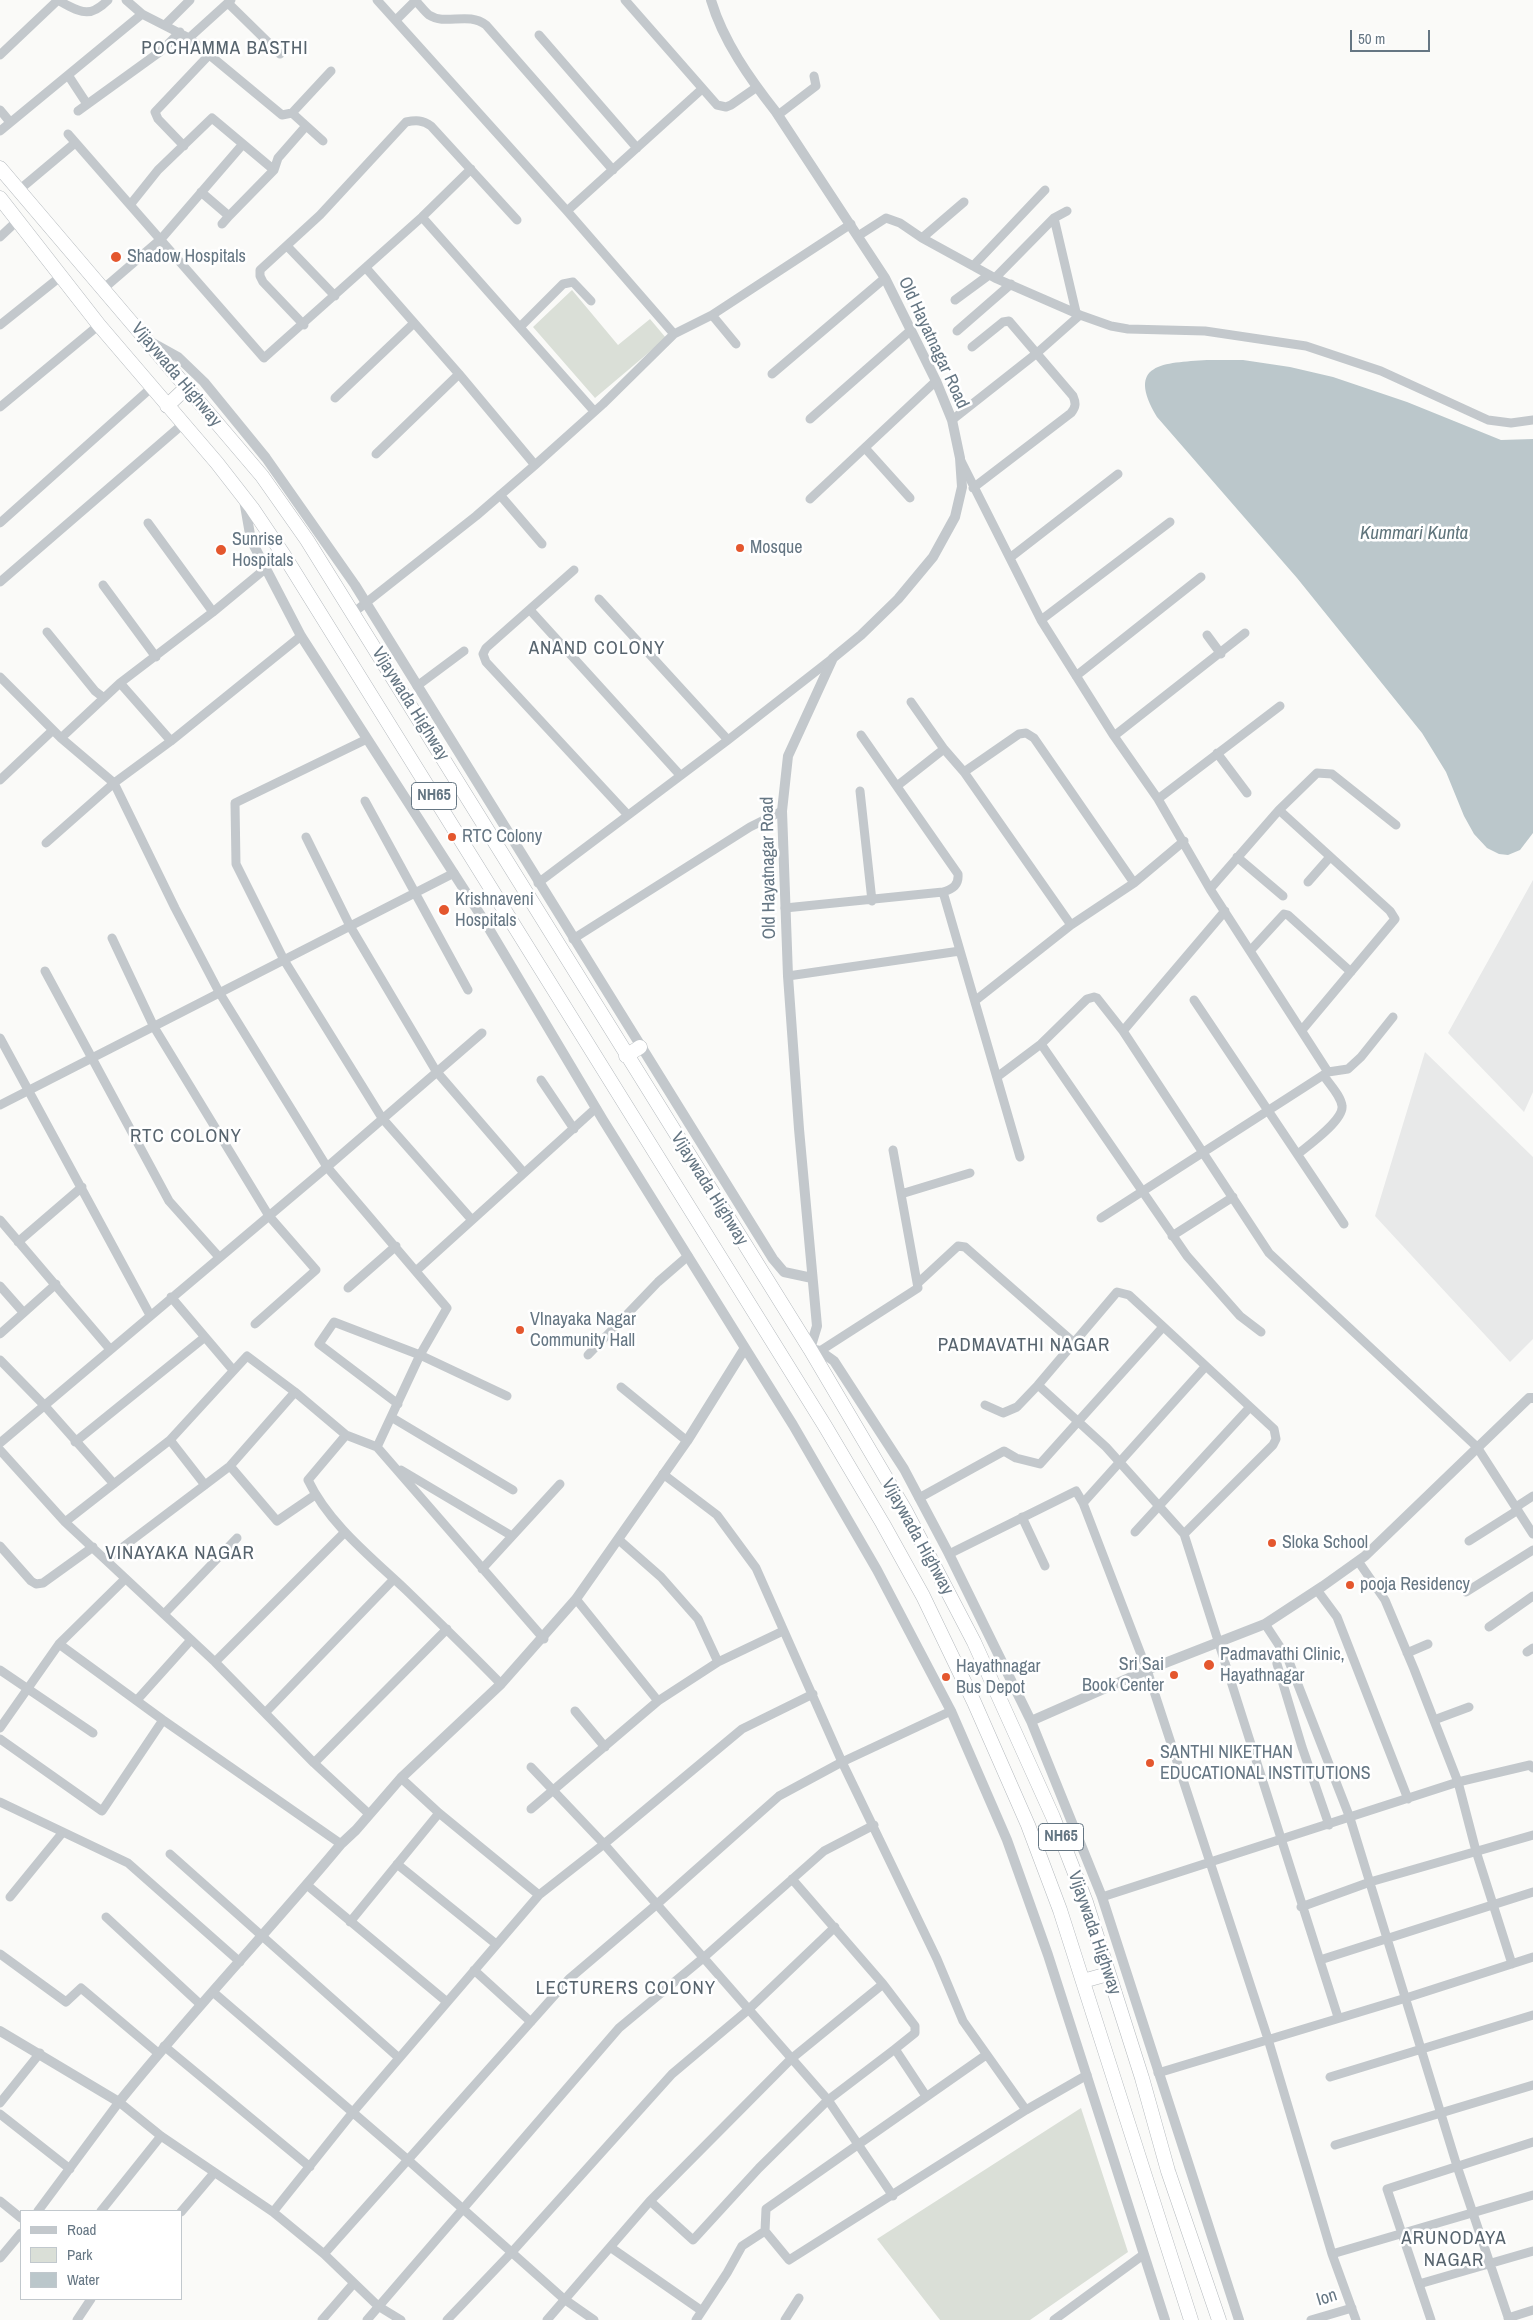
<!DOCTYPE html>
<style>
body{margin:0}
#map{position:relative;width:1533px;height:2320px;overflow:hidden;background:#fafaf8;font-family:"Archivo Narrow",sans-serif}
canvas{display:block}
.legend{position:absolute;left:20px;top:2210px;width:162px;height:90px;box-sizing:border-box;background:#fff;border:1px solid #c1c8cd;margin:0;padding:6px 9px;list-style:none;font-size:15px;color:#657683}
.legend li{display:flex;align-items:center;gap:10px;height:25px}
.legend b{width:25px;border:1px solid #c1c8cd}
.scale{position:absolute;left:1350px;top:30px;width:80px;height:22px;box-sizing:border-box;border:2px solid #657683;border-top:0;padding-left:6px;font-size:15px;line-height:18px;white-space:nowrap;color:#657683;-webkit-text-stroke:4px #fff;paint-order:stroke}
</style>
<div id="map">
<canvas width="1533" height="2320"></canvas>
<ul class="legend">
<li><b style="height:6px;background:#c3c8cc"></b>Road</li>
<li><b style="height:14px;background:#dadfd7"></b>Park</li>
<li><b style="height:14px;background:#bbc7cb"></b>Water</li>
</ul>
<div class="scale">50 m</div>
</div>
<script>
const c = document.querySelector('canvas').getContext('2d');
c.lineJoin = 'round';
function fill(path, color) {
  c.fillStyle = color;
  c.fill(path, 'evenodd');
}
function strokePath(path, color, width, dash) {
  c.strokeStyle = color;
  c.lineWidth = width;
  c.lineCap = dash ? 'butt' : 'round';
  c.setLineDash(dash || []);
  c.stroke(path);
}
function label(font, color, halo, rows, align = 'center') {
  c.font = font + ' "Archivo Narrow",sans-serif';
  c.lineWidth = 5;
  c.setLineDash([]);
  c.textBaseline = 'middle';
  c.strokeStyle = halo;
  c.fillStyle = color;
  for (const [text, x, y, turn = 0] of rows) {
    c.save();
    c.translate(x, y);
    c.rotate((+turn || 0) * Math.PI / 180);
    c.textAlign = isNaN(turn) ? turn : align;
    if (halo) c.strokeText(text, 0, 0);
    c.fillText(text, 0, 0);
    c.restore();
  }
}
const built = new Path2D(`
 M1533 880V1092L1524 1112 1448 1033Z
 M1425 1052 1533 1157V1339L1510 1362 1375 1216Z`);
const green = new Path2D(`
 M572 290 618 345 650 319 666 338 595 398 533 327Z
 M1081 2108 1128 2252 1030 2320H940L877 2239Z`);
const water = new Path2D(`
 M1207 360H1243L1290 367 1333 377 1407 402 1501 440 1533 439V833L1520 850 1508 855 1499 854 1487 848 1474 834 1464 816 1446 772 1422 733 1297 578 1157 417C1125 363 1163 363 1207 360Z`);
const minor = new Path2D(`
 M57 0C80 11 88 20 108 0
 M126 0 142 14
 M377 0 567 211 674 334
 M415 0C420 5 424 11 429 15 446 26 468 11 486 25L613 170
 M625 0 717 105 726 107 731 105 757 87
 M228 3 280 54
 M396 20 416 0
 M166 24 190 0
 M539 35 637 148
 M189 38 231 0
 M0 55 58 0
 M68 75 87 104
 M0 110 10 122
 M78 111 161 51 180 32
 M292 113 323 141
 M778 115 816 86 814 76
 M0 131 142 14 189 38 282 115 292 113 331 71
 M68 134 264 358 422 217 471 169
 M184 146 158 119 155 112 209 55
 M19 190 75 143
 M201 192 229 216 222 224
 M130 205 158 170 212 118 274 170
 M567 211 702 89
 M229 216 274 170 278 158 306 126
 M422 217 594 411
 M1054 218 1076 312
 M858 236 886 218 900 223 922 238 995 278 1080 315 1111 326 1128 329 1205 331 1306 346 1381 371 1488 420 1511 423 1533 420
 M0 237 17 221
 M922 238 964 202
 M287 246 335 296
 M973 266 1045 190
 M366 268 459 374 535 465
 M995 278 1054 218 1067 211
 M103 289 161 239 243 144
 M955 300 989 275
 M712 315 736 344
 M0 325 60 277
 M304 325 263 282 260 276V270L320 215 406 122C416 120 423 120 431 126L517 220
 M520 327 563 284 573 282 591 301
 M957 331 1011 284
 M972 347 1003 322 1009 321 1073 396C1076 403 1076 407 1071 413L973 488
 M772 374 885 278
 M335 398 414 323
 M0 407 99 325
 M810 419 910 331
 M952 420 1037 353 1080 315
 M865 448 910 498
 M376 454 459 374
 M961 461 1041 620 1114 736 1158 799 1210 889 1328 1072 1101 1218
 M500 495 542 544
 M810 499 936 381
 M0 523 151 388
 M148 523 213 612
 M1011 557 1118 474
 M574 570 486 648 483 654 486 662 627 814
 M0 582 183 424
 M103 585 156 657
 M599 599 728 740
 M530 610 680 775
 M353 613 476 516 535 465 603 404 674 334 712 315 851 224
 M1041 620 1170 522
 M47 632 95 691 104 698
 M1207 635 1221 654
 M1076 676 1201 577
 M0 677 61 738 114 783 175 908 219 992 327 1167 447 1308 420 1355 377 1447
 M417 686 464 651
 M911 702 944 749
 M1114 736 1245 633
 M61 738 120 683
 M367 739 235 803 236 864 284 960 382 1118 472 1220
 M171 741 120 683 213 612 265 569
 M1217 753 1247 793
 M964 772 1019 734 1026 733 1034 738 1134 883
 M0 780 53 730
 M897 786 944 749 964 772 1071 925
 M860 791 872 901
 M1158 799 1280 706
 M365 801 468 990
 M1279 810 1390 911 1395 919 1302 1030
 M306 837 350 926 436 1071 524 1173
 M46 843 114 783 171 741 301 636
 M1237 857 1283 896
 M1308 882 1330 857
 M538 883 728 740 833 658
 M1210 889 1279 810 1317 773 1332 774 1396 825
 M943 892 1020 1157
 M785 908 943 892C953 889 959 885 958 874L861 735
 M112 938 154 1027 269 1216 316 1270 255 1324
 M573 939 750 827 782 811
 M1250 951 1284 914 1288 915 1351 972
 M45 971 169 1201 219 1257
 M788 976 960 951
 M976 1000 1071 925 1134 883 1184 841
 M1194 1000 1344 1224
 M1123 1031 1225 911
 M0 1038 150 1315
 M1041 1044 1187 1256 1240 1316 1261 1332
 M1328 1072 1348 1069 1361 1057 1393 1017
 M997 1077 1041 1044 1087 999 1094 997 1097 998 1123 1031 1269 1253 1477 1447 1533 1534
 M541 1080 574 1129
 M0 1105 454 873
 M1298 1154C1309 1145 1344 1120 1342 1106 1341 1096 1330 1085 1324 1076
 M901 1194 970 1173
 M0 1220 109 1348
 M1172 1236 1233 1197
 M18 1242 82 1187
 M417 1270 596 1108
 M918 1283 958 1246 965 1247 1073 1342
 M0 1286 23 1312
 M348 1288 396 1246
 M171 1297 233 1370
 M0 1334 56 1284
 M820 1351 918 1288 893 1150
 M588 1355 658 1282 688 1256
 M0 1360 44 1405 114 1484
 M1038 1385 1117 1292 1129 1295 1274 1429 1276 1439 1273 1445 1184 1534
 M621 1387 687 1441
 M398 1404 319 1344 334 1322 420 1355 507 1396
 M985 1405 1003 1413 1017 1407 1038 1385 1106 1447 1184 1534 1338 2017
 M391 1417 513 1490
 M346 1435 308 1480C329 1524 371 1557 406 1590 438 1621 470 1652 501 1684
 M170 1440 205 1485
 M75 1442 205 1337
 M0 1443 327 1167 482 1033
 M0 1450 65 1522 215 1662 314 1763 369 1814
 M230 1466 277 1521 315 1495
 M401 1470 512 1536
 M663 1474 717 1515 756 1568 842 1762 937 1959 963 2021 1026 2110
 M919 1498 1004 1451 1016 1458 1040 1464 1163 1327
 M1083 1503 1205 1367
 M1516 1507 1533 1496
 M1022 1517 1045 1566
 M65 1522 170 1440 247 1356 295 1392 346 1435 377 1447 544 1639
 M1135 1532 1250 1407
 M619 1540 661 1577 698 1619 718 1662
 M1469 1541 1518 1510
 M0 1546 31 1581 36 1584 43 1583 93 1547
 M949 1554 1076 1491 1083 1503 1147 1670 1268 2039 1332 2254 1356 2320
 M107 1559 230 1466 295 1392
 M1358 1561 1385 1600 1414 1669 1458 1782 1476 1851 1512 1964
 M482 1569 560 1484
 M1317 1590 1337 1617 1408 1799
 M1466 1592 1533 1550
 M576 1599 658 1701
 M164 1614 237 1538
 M1265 1624 1288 1659 1350 1818 1457 2166 1509 2320
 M1489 1627 1533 1596
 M59 1644 163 1720 341 1844
 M1281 1651 1276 1656 1277 1664 1302 1747 1329 1825
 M1527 1652 1533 1648
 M1407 1653 1428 1644
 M215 1662 345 1532
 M0 1670 93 1733
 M137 1700 190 1641
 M575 1711 605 1747
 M265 1713 394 1579
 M1434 1720 1469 1707
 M0 1728 59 1644 125 1579
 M0 1739 102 1811 163 1720
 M314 1763 447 1629
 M531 1767 604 1844 828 2100 893 2196
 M401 1778 439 1813 539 1895
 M0 1802 128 1863 240 1962
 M531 1809 658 1701 718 1662 783 1631
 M170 1854 399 2058
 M397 1864 496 1944
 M792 1879 883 1984 915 2026V2033L895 2049 926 2096
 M307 1885 447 2002
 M10 1897 63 1832
 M1102 1897 1458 1782 1530 1765 1533 1768
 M1301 1907 1370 1882 1533 1835
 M106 1917 201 2005
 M350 1922 439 1813
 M0 1954 66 2002 81 1988 158 2053
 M1320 1960 1533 1892
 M474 1970 531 2022
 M213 1992 408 2160 564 2299 594 2320
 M164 2046 310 2167
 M986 2055 766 2209 765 2231 789 2260 1026 2110 1087 2075
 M1158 2073 1406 1998 1533 1957
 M1330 2077 1533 2015
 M0 2103 40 2053
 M0 2114 70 2169
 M1335 2145 1533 2085
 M0 2201 21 2218
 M650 2201 693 2240 759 2168 828 2100 895 2049
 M38 2211 119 2102 161 2136 273 2212 324 2254 378 2306 401 2320
 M101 2211 161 2136
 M181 2212 214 2173
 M273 2212 353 2112 539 1895 604 1844 742 1729 813 1694
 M610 2247 702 2311
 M324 2254 569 1979 656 1905 779 1796 842 1762 951 1711
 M1332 2254 1533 2195
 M0 2258 21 2233
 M1419 2284 1533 2251
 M1508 2318 1533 2310
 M77 2320 91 2299
 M322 2320 354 2283
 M367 2320 619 2028 702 1959 824 1851 874 1825
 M447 2320 512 2252 672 2074 748 2010 835 1927
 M547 2320 650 2201 791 2059 883 1984
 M696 2320 727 2273 742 2246 765 2231
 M785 2320 799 2298
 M1054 2320 1143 2255
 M1311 2320 1352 2308
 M1431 2320 1387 2189 1533 2142`);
const tertiary = new Path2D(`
 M711 0C723 41 750 79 776 112L885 278 936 381 952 420 960 458 962 487 955 517 933 557 898 599 861 635 833 658 788 756 782 811 788 976 799 1129 817 1326 810 1349 820 1351 834 1361 904 1469 949 1554 1031 1721 1102 1897 1239 2320
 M151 342 178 357 204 382 266 458 355 585 773 1259 784 1272 812 1278
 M244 500 251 540 301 636 485 922 603 1120 793 1425 877 1570 951 1711 1007 1840 1048 1955 1165 2320
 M1031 1721 1147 1670 1265 1624 1323 1586 1365 1556 1529 1398H1533
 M0 2031 119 2102C190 2013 269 1931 341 1844L356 1830 401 1778 501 1684 576 1599 687 1441 745 1348`);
const trunk = new Path2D(`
 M0 168 262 476 307 540 810 1349 905 1510 974 1642 1053 1817 1086 1902 1142 2078 1168 2171 1219 2320
 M0 198 99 325 217 463 252 508 285 557 825 1426 883 1524 923 1596 974 1702 1028 1825 1060 1910 1191 2320
 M167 406 187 387
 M626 1056 640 1047
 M1083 1981 1108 1974`);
const markers = [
 [116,257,6,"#e4572e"],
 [740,548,5,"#e4572e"],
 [221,550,6,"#e4572e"],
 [452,837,5,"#e4572e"],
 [444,910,6,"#e4572e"],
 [520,1330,5,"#e4572e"],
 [1272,1543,5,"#e4572e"],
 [1350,1585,5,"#e4572e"],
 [1209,1665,6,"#e4572e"],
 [1174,1675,5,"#e4572e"],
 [946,1677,5,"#e4572e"],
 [1150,1763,5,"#e4572e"]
];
const shields = [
 [434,796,45],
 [1061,1837,45]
];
const shieldNames = [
 ["NH65",434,796],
 ["NH65",1061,1837]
];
const poiNames = [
 ["Shadow Hospitals",127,257],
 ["Sunrise",232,540],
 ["Hospitals",232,561],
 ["Mosque",750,548],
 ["RTC Colony",462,837],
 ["Krishnaveni",455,900],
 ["Hospitals",455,921],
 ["VInayaka Nagar",530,1320],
 ["Community Hall",530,1341],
 ["Sloka School",1282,1543],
 ["pooja Residency",1360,1585],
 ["Padmavathi Clinic,",1220,1655],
 ["Hayathnagar",1220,1676],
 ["Sri Sai",1164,1665,"right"],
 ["Book Center",1164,1686,"right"],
 ["Hayathnagar",956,1667],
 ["Bus Depot",956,1688],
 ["SANTHI NIKETHAN",1160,1753],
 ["EDUCATIONAL INSTITUTIONS",1160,1774]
];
const streetNames = [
 ["Old Hayatnagar Road",933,343,65],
 ["Vijaywada Highway",176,375,50],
 ["Vijaywada Highway",410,704,58],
 ["Old Hayatnagar Road",769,868,-91],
 ["Vijaywada Highway",709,1189,58],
 ["Vijaywada Highway",917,1537,61],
 ["Vijaywada Highway",1094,1933,71],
 ["Ion",1327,2298,-17]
];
const neighbourhoodNames = [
 ["POCHAMMA BASTHI",225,49],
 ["ANAND COLONY",597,649],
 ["RTC COLONY",186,1137],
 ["PADMAVATHI NAGAR",1024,1346],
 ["VINAYAKA NAGAR",180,1554],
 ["LECTURERS COLONY",626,1989],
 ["ARUNODAYA",1454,2239],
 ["NAGAR",1454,2261]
];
const waterNames = [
 ["Kummari Kunta",1414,534]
];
fill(built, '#e8e9e9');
fill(green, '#dadfd7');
fill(water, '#bbc7cb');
strokePath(trunk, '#b4b9bd', 15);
strokePath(minor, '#c3c8cc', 9);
strokePath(tertiary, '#c3c8cc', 10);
strokePath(trunk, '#fff', 14);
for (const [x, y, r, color] of markers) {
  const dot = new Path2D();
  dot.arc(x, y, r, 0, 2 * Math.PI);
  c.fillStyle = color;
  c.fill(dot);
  strokePath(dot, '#fff', 2);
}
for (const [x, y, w] of shields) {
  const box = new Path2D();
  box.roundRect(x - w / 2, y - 13.5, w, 27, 4);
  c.fillStyle = '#fff';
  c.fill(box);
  strokePath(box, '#657683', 1);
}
label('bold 16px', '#657683', null, shieldNames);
label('18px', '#657683', '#fff', poiNames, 'left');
label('18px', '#657683', '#fff', streetNames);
c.letterSpacing = '1px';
label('19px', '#57646e', '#fff', neighbourhoodNames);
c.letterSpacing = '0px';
label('italic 19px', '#60757c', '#fff', waterNames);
</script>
